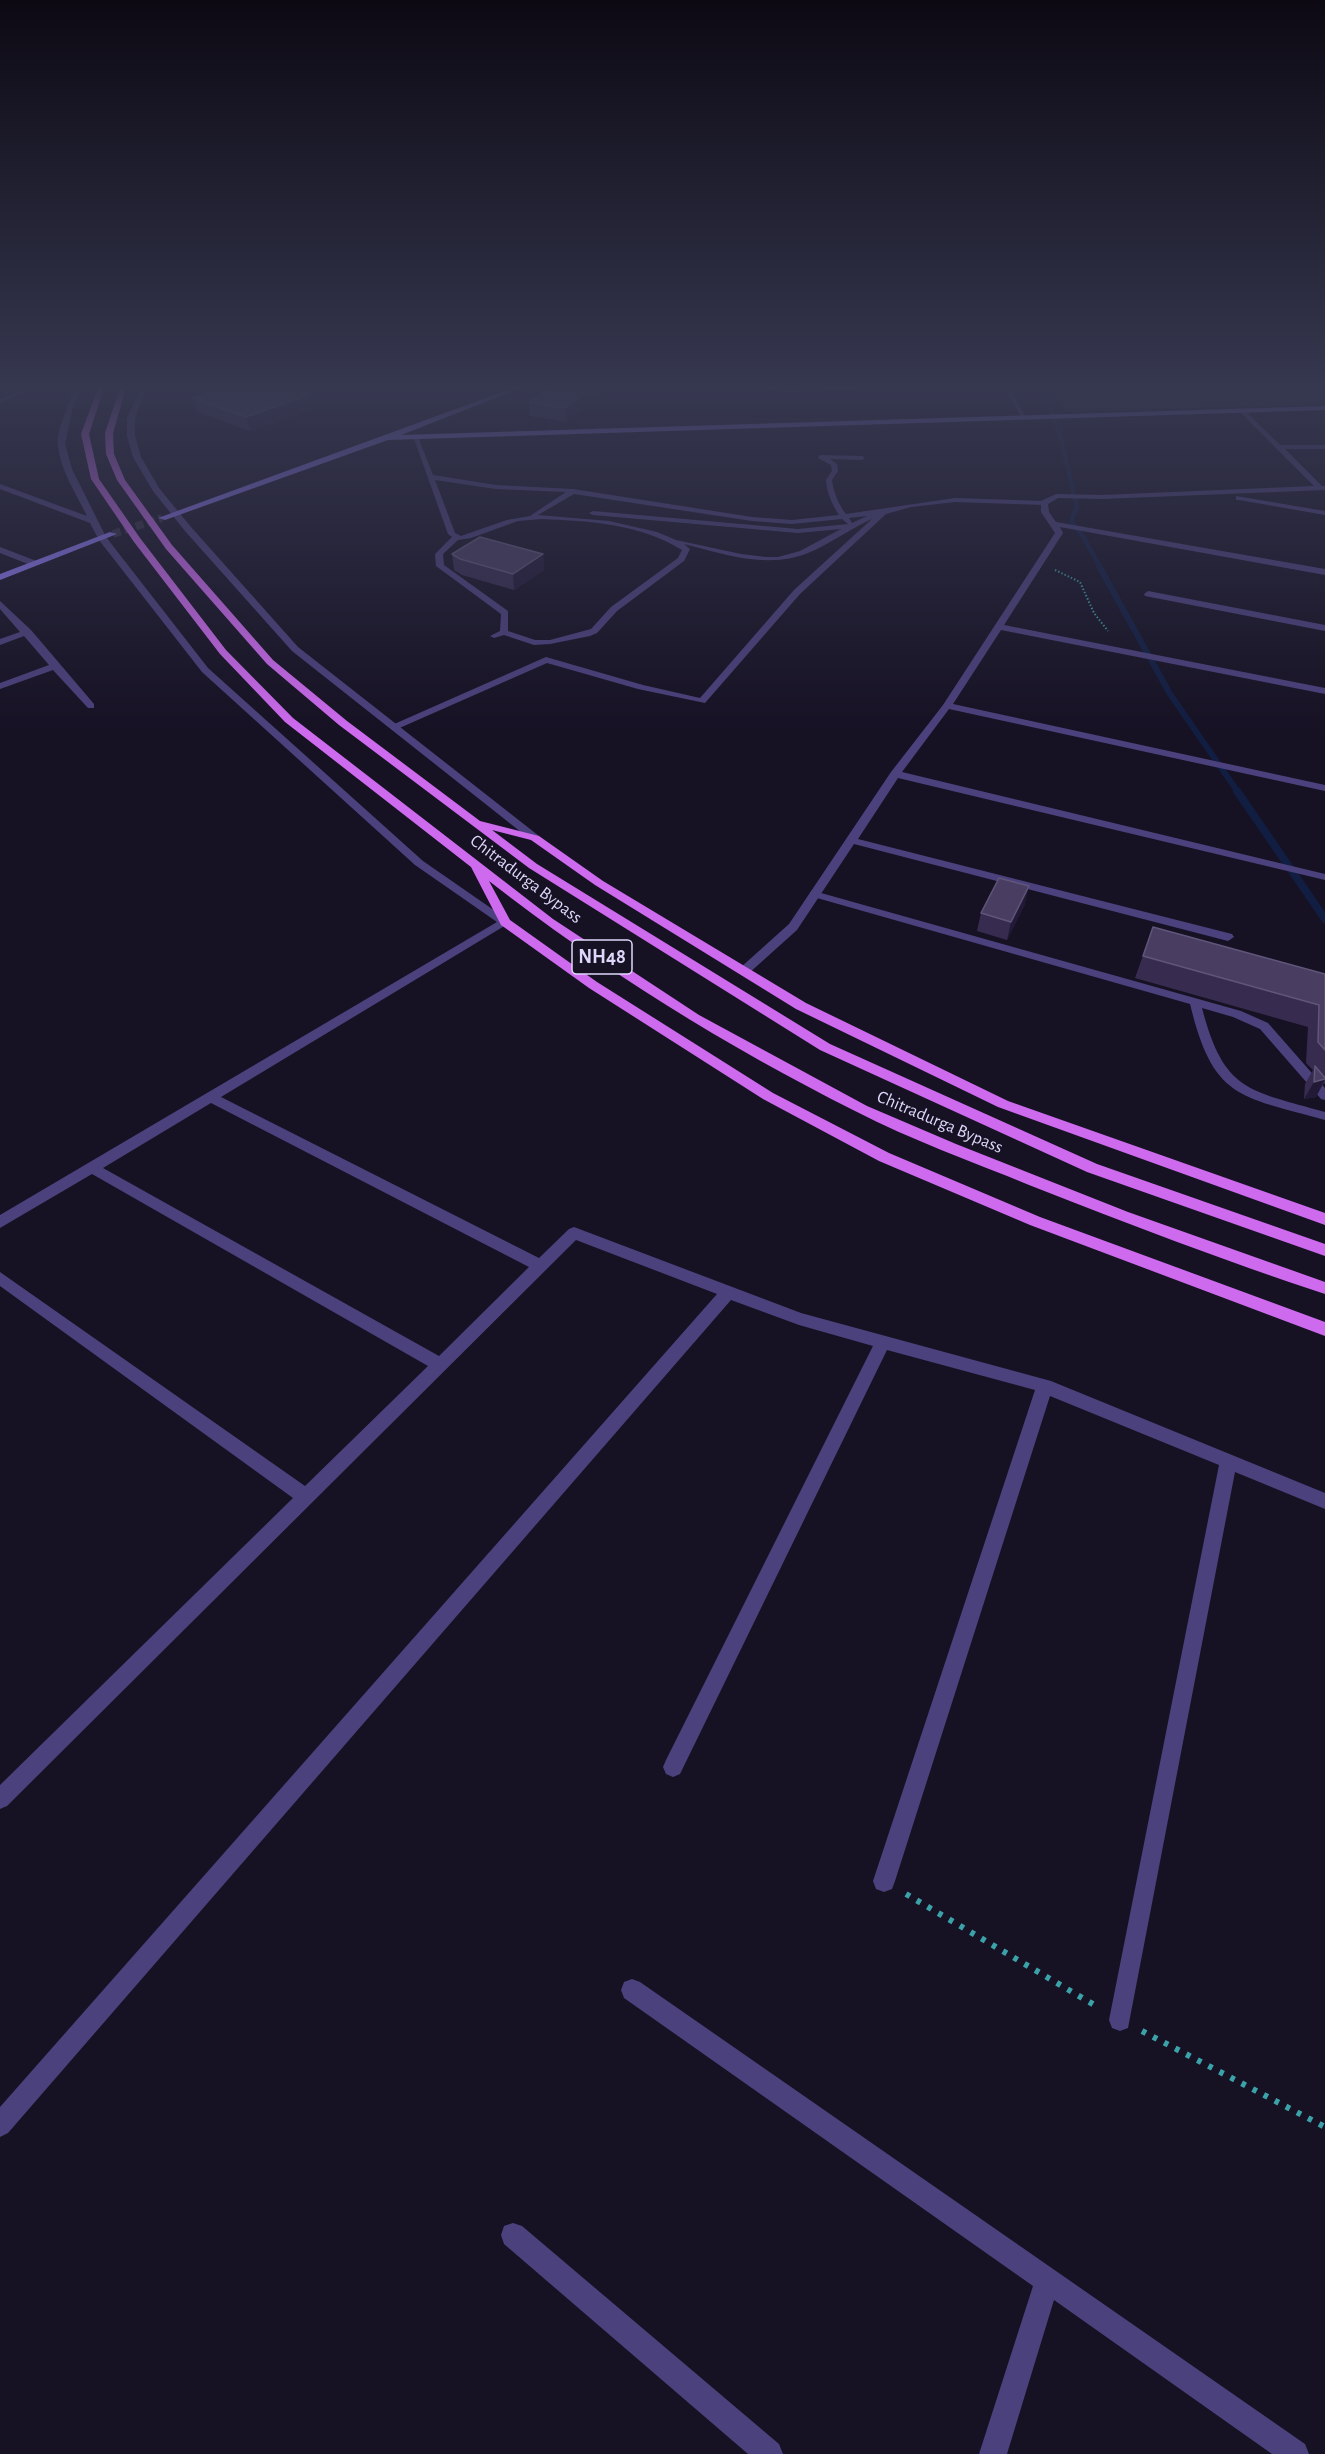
<!DOCTYPE html>
<style>
body{margin:0}
canvas{display:block;background:#161123}
</style>
<canvas width="1325" height="2454"></canvas>
<script>
const c = document.querySelector('canvas').getContext('2d');
c.lineJoin = 'round';
function fill(path, color) {
  c.fillStyle = color;
  c.fill(path, 'evenodd');
}
function strokePath(path, color, width, dash) {
  c.strokeStyle = color;
  c.lineWidth = width;
  c.lineCap = dash ? 'butt' : 'round';
  c.setLineDash(dash || []);
  c.stroke(path);
}
function label(font, color, halo, rows, align = 'center') {
  c.font = font + ' "Alegreya Sans",sans-serif';
  c.lineWidth = 4.5;
  c.setLineDash([]);
  c.textBaseline = 'middle';
  c.strokeStyle = halo;
  c.fillStyle = color;
  for (const [text, x, y, turn = 0] of rows) {
    c.save();
    c.translate(x, y);
    c.rotate((+turn || 0) * Math.PI / 180);
    c.textAlign = isNaN(turn) ? turn : align;
    if (halo) c.strokeText(text, 0, 0);
    c.fillText(text, 0, 0);
    c.restore();
  }
}
const green = new Path2D(`
 M1052 388H1325V404L1065 412Z`);
const streamFar2 = new Path2D(`
 M1043 388 1059 431 1077 507 1071 521 1084 538 1100 567`);
const streamFar1 = new Path2D(`
 M1099 566 1170 694 1238 792`);
const stream = new Path2D(`
 M1237 791 1325 919`);
const secondaryTunnel = new Path2D(`
 M113 534 162 518`);
const pathFar1 = new Path2D(`
 M1055 570 1080 582 1094 613 1108 631`);
const path = new Path2D(`
 M906 1894 1096 2006
 M1142 2031 1325 2127`);
const lane = new Path2D(`
 M413 436 418 437 433 475 496 485 573 489 752 517 792 520 839 515C832 504 827 493 826 480L832 471 831 465 818 458 820 455 862 456 865 458 862 460 830 459 837 464 838 471 832 480C834 493 838 504 846 514L955 498 1044 501 1048 503 1044 505 955 502 911 507 886 514 800 594 705 703 638 689 547 663 395 730 392 729V725L546 657 643 685 700 698 794 590 872 519C852 528 835 540 815 550 771 571 728 555 684 544L690 549 684 561 617 611 597 633 590 636 550 644 534 645 504 635 494 638 490 636 500 631 501 614 436 566 435 554 452 537 448 534ZM435 480 496 489 566 492 530 516 507 520 461 536 455 533ZM574 494 752 521 792 524 842 519 848 524 798 529 593 511 589 513 593 515 798 533 841 529 800 551 778 557H766L741 554 676 540 657 532 609 521 538 515ZM867 516 852 523 849 518ZM542 519C589 521 641 524 682 550L678 558 611 607 591 629 550 640H535L508 631V611L444 565 443 554 458 540 471 538 518 521Z
 M814 891 1241 1011 1268 1023 1325 1088V1100L1321 1099 1260 1029 1233 1017 1202 1008C1224 1092 1248 1090 1325 1112V1120C1239 1096 1213 1099 1190 1004L810 896V892Z`);
const street = new Path2D(`
 M13 388H20L24 392 0 403V399L16 392Z
 M76 388H82L73 407 65 444 72 469 106 537 208 668 423 861 511 922 221 1097 539 1258 569 1229 574 1227 801 1313 1051 1381 1325 1493V1509L1235 1472 1128 2028 1120 2031 1112 2028 1109 2020 1219 1465 1050 1396 895 1881 892 1889 884 1892 876 1889 873 1881 1035 1390 887 1350 680 1774 673 1777 666 1774 663 1767 666 1760 873 1346 799 1325 731 1300 8 2133 0 2137V2107L717 1294 576 1240 7 1806 0 1809V1785L293 1498 0 1286V1272L305 1486 428 1366 92 1174 0 1228V1215L497 922 415 865 202 672 99 540 90 523 0 489V484L87 516C76 494 61 471 58 446 56 431 69 402 76 388ZM211 1103 529 1267 439 1356 103 1168Z
 M141 388H147L135 418V436L141 457 159 488 191 527 298 647 539 836V840H531L292 651 185 531 153 491 133 457 127 436V418Z
 M764 388H857L854 390 783 392Z
 M1004 388H1010L1026 418H1022Z
 M1239 409H1243L1280 445H1325V449H1285L1322 486H1325V490L1102 499 1058 498 1048 504 1049 512 1056 522 1325 569V575L1060 527 1063 533 1004 625 1325 688V694L1001 630 953 704 1325 785V791L949 709 902 772 1325 874V880L898 778 858 839 1232 934 1234 937 1228 941 854 844 797 930 748 974H740L738 971 740 968 789 924 891 772 943 705 1055 533 1041 512V501L1056 494 1102 495 1314 486 1239 411Z
 M1236 496 1325 511V515L1239 500H1236Z
 M0 547 39 562 40 564 33 566 0 553Z
 M1148 591 1325 625V631L1145 596 1144 594Z
 M0 601 31 630 94 704V708H88L53 670 0 689V683L49 665 24 636 0 645V639L20 632 0 609Z
 M632 1979 640 1982 1305 2444 1309 2454H1272L1054 2300 1007 2454H979L1033 2286 624 1998 621 1990 624 1982Z
 M513 2223 522 2226 779 2444 783 2454H748L504 2244 501 2235 504 2226Z`);
const secondary = new Path2D(`
 M513 388H521L401 435 1325 406V410L388 440 165 520 158 518Z
 M110 532 117 534 0 580V574Z`);
const primary = new Path2D(`
 M98 388H104L89 434 99 479 140 538 226 650 293 718 553 919 699 1015 867 1106 956 1144 1128 1212 1325 1282V1294C1225 1261 1126 1223 1029 1185 971 1161 911 1140 855 1111 726 1046 603 970 489 881L510 920 597 982 773 1093 889 1153 1040 1217 1325 1322V1336L1030 1225 879 1161 763 1099 589 988 501 925 471 867 285 722 220 654 134 542 91 479 81 434Z
 M120 388H126L113 433 114 454 125 480 172 545 273 660 347 721 480 821 539 836 603 881 806 1003 1008 1101 1325 1213V1225L998 1107 796 1009 595 885 531 840 492 830 537 864 830 1044 1097 1164 1325 1244V1256L1087 1172 820 1050 529 868 339 725 267 664 166 549 117 480 106 454 105 433Z`);
const wall = new Path2D(`
 M610 388 566 422 530 416 529 402Z
 M193 398 314 409 250 431 197 412Z
 M452 554H543L544 570 514 590 462 575 454 570Z
 M1025 904 1007 940 977 931 981 913Z
 M1153 927 1325 974V1085L1324 1083 1316 1097 1304 1099 1305 1084 1313 1070 1306 1063 1308 1027 1135 978Z`);
const shadedWall = new Path2D(`
 M591 388H610L566 422 565 408Z
 M311 394 314 409 250 431 246 417Z
 M543 554 544 570 514 590 513 574Z
 M1029 886 1025 904 1007 940 1011 922Z
 M1325 1079 1316 1097 1304 1099 1314 1082Z`);
const building = new Path2D(`
 M224 388H291L311 394 246 417 193 398Z
 M549 388H591L565 408 529 402Z
 M480 537 543 554 513 574 460 559 452 554Z
 M999 878 1029 886 1011 922 981 913Z
 M1153 927 1325 974V1050L1318 1042 1319 1005 1143 956Z
 M1315 1066 1325 1078V1079L1314 1082Z`);
const farStreetnames = [
 ["Chitradurga Bypass",526,879,37],
 ["Chitradurga Bypass",940,1122,23]
];
const shields = [
 [602,957,60]
];
const shieldNames = [
 ["NH48",602,957]
];
fill(green, '#142a2c');
strokePath(streamFar2, '#111d41', 4.5);
strokePath(streamFar1, '#111d41', 6);
strokePath(stream, '#111d41', 8);
strokePath(secondaryTunnel, '#342f43', 8, [8, 4]);
strokePath(pathFar1, '#3ca2a9', 2, [1.5, 2]);
strokePath(path, '#3ca2a9', 6, [4.5, 8]);
fill(lane, '#4b417c');
fill(street, '#4b417c');
fill(secondary, '#8a78f0');
fill(primary, '#cd6aee');
fill(wall, '#372c4f');
fill(shadedWall, '#221936');
fill(building, '#493e61');
strokePath(building, '#60567a', 1.5);
const sky = c.createLinearGradient(0, 0, 0, 731);
sky.addColorStop(0, '#0c0913');
sky.addColorStop(0.53, '#363850');
sky.addColorStop(1, '#36385000');
c.fillStyle = sky;
c.fillRect(0, 0, 1325, 731);
label('18px', '#dfd7fb', '#161123', farStreetnames);
for (const [x, y, w] of shields) {
  const box = new Path2D();
  box.roundRect(x - w / 2, y - 17, w, 34, 4.5);
  c.fillStyle = '#161123';
  c.fill(box);
  strokePath(box, '#dfd7fb', 1.5);
}
label('bold 20px', '#dfd7fb', null, shieldNames);
</script>
